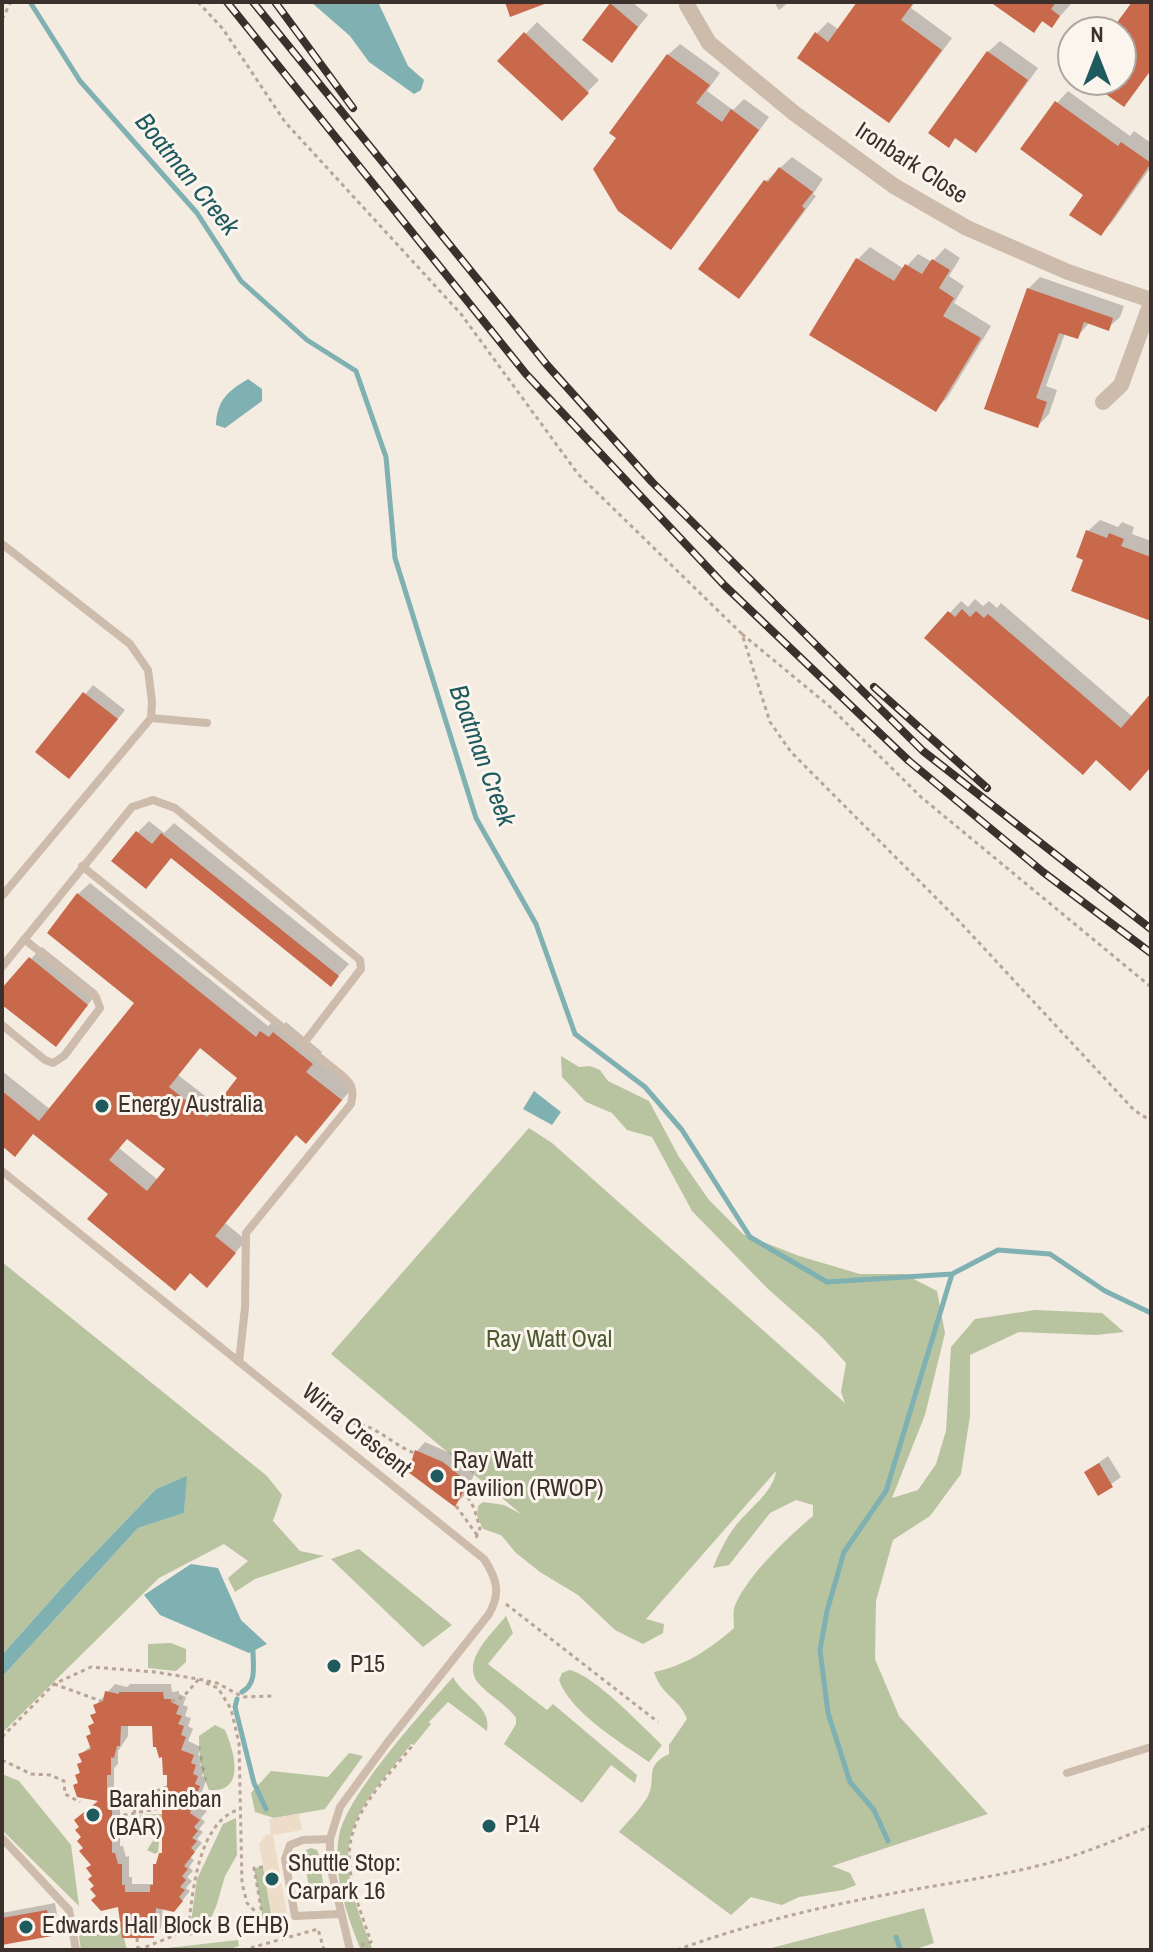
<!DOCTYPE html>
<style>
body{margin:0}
#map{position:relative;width:1153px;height:1952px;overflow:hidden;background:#f4ebe1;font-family:"Archivo Narrow",sans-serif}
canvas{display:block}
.frame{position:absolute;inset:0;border:4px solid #3b302b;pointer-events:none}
.north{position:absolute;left:1057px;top:16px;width:80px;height:80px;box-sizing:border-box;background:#fbf5ee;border:2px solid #aea6a0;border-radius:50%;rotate:0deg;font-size:22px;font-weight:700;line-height:32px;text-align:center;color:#3b302b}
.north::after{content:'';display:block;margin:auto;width:28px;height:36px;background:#1f5a5e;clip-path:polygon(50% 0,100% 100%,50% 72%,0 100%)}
</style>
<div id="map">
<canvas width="1153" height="1952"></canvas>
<div class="frame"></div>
<div class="north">N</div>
</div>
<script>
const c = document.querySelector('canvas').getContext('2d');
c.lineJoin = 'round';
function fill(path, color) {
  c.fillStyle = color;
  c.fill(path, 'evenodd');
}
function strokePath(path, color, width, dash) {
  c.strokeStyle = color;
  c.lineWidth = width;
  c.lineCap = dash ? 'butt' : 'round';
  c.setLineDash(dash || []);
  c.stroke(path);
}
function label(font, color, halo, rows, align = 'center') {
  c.font = font + ' "Archivo Narrow",sans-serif';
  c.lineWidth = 6;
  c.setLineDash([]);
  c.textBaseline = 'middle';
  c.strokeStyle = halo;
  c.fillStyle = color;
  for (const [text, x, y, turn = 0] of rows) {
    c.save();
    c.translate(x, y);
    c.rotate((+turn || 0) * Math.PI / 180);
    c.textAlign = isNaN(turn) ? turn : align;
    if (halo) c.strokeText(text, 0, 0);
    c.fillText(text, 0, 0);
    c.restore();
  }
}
const green = new Path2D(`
 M561 1056 579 1067 590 1066 600 1070 608 1081 649 1101 679 1157 709 1200 743 1234 799 1256 860 1274H904L937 1291 945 1333 925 1415 892 1498 918 1490 936 1464 946 1431 951 1347 975 1319 1035 1310 1102 1313 1124 1332 1096 1335 1019 1332 970 1355V1416L961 1474 930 1516 893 1540 876 1601 875 1659 899 1716 988 1814 832 1866 850 1873 856 1885 843 1890 799 1897 782 1905 751 1897 731 1915 619 1832C628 1821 641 1809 648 1796 657 1779 643 1766 669 1754V1745L687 1719C679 1697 662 1697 654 1672 685 1666 710 1649 734 1628 734 1620 732 1610 736 1603 750 1573 788 1537 813 1516V1505L796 1500 770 1513 729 1565 713 1568C719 1553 725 1540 734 1528 747 1510 774 1492 776 1471L646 1619 664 1624 663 1633 643 1644 615 1630 578 1595 540 1572 516 1553 501 1535 483 1529 477 1516 478 1506 483 1502 504 1505 521 1514 331 1354 529 1128 552 1143 845 1403 841 1392 846 1363 821 1336 767 1288 692 1211 652 1137 627 1130 612 1113 586 1102 562 1077Z
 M2 1262 267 1476 282 1495 273 1521 300 1551 324 1556 255 1579 235 1592 228 1578 248 1561 224 1544 159 1578 2 1733V1677L138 1528 184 1513 186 1477 156 1489 66 1583 2 1655Z
 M359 1549 452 1625 423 1647 331 1559Z
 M506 1616 513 1633 488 1664 547 1710 553 1704 637 1775 635 1783 611 1765 582 1803 504 1744 516 1724V1718C507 1705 493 1698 482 1687 457 1664 491 1635 506 1616Z
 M171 1643 186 1649V1662L176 1671 148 1668V1644Z
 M569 1670C593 1674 643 1727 662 1745L649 1762C620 1742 571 1713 559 1680L562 1673Z
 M453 1677C464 1698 492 1706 487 1731L448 1702 429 1722 431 1724 414 1745 411 1744C393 1768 370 1791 357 1819 336 1860 357 1911 373 1950H361C347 1916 332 1873 339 1836 347 1794 423 1712 453 1677Z
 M215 1725 225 1730C234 1751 247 1793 209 1790 201 1772 199 1756 199 1736Z
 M349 1753 363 1756 325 1809 274 1818 255 1812 251 1793 271 1771 328 1777Z
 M2 1774 19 1781 71 1845 79 1906 2 1830Z
 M162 1814 158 1852 155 1854 147 1850 156 1836 154 1823 148 1821 137 1826 140 1815Z
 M236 1818 237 1855 225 1876 216 1907 205 1931 189 1936 197 1879 223 1824Z
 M311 1848 317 1850 319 1855 325 1896V1900L319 1902 310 1896 304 1855 306 1850Z
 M263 1867 272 1918 263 1919 254 1868Z
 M924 1908 934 1943 913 1950H764Z
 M120 1923 127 1950H81L79 1937 85 1928Z
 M238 1940 239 1946 226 1950H150Z`);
const plaza = new Path2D(`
 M299 1814 302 1830 273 1835 288 1921 273 1920 259 1844 266 1835 271 1834 269 1819Z`);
const water = new Path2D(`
 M311 2H378L408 66 424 80 421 90 414 94 369 62 350 36Z
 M248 379 262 389V401L225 428 216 425C217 400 228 391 248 379Z
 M534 1091 561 1112 552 1125 523 1109Z
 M187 1476 184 1513 138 1528 2 1677V1655L66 1583 156 1489Z
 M191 1564 218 1568 241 1620 267 1644 249 1653 160 1615 144 1595Z`);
const shadow = new Path2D(`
 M613 2H632L648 15 612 60 585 39Z
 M774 2H789L779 10Z
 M859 2H915L911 8 952 38 900 109 889 121 816 34 828 22 839 30Z
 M994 2H1068L1071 4 1052 25 1044 20 1034 30Z
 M537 22 599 80 562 118 500 61Z
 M1000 41 1038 68 987 139 976 150 957 137 948 145 988 52Z
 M680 44 720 73 707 91 733 110 744 99 769 117 682 236 670 247 668 55Z
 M1068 91 1130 136 1134 131 1151 143V167L1112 222 1100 234 1057 103Z
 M792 157 823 179 813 194 816 196 750 285 738 296 766 181Z
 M870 247 904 269 918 254 932 262 945 248 960 258 949 276 964 286 954 303 991 326 947 398 935 410 812 334 858 259Z
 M1040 277 1124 306 1120 317 1108 328 1090 322 1077 337 1065 333 1046 386 1057 390 1049 414 1038 426 1028 289Z
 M1100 520 1118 527 1122 522 1134 527 1132 534 1151 541V619L1085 559 1088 531Z
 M975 599 983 606 989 601 997 608 1001 603 1133 717 1151 696V766L1096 758 927 637 961 601 968 607Z
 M93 685 125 710 78 768 38 751Z
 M149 821 164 833 174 823 349 964 331 984 172 857 157 875 137 833Z
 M90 883 268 1026 273 1021 281 1027 286 1022 322 1052 316 1059 352 1088 318 1130 297 1134 225 1223 246 1240 218 1274 111 1194 34 1133 2 1144V1071L51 1110 137 1003 78 894ZM201 1046 240 1077 218 1106 178 1075ZM128 1137 168 1169 158 1180 119 1148Z
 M42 947 98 992 56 1045 2 1002V991Z
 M425 1442 452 1454 472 1470 474 1475 464 1496 455 1504 411 1471 417 1451Z
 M1108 1456 1121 1477 1099 1493 1086 1472Z
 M115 1684 127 1687 130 1684H171L172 1692 179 1691V1694L186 1697 183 1705 188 1707 185 1716 191 1718 188 1726 193 1729 188 1741 201 1747 198 1755 203 1757 200 1765 205 1768 202 1776 207 1778 197 1805 207 1811 201 1818 205 1822 199 1829 203 1832 197 1839 202 1843 190 1857 194 1860 189 1867 193 1871 187 1877 192 1881 186 1888 190 1891 182 1901 163 1907 161 1928 153 1936 120 1905 98 1896 93 1865 85 1847 82 1826 76 1820 100 1800 75 1786 79 1781 77 1775 81 1771 79 1765 83 1761 81 1754 92 1745 90 1726 95 1722 93 1716 97 1711 95 1706ZM128 1724H154L168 1773 169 1798 164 1803V1851L155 1865 153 1884H132V1877H129V1856L126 1857 123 1846H120V1794H114V1768L118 1764V1751L128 1736Z
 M55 1903 59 1926 51 1934 2 1943V1913Z`);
const stream = new Path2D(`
 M30 2 80 81 197 213 241 281 307 340 356 371 386 457 395 558 476 818 536 924 575 1034 645 1087 682 1130 750 1237 827 1282 952 1274 998 1250 1050 1254 1105 1291 1151 1313
 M242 1692C257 1683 253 1667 253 1651
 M237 1699 235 1707 254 1783 266 1809
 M888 1841 874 1810 850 1782 828 1713 820 1650 827 1611 844 1552 886 1491 952 1274
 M896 1937 900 1948 898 1950`);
const building = new Path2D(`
 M505 2H547V3L510 17Z
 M857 2H914L901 20 942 50 889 123 797 58 815 32 828 42Z
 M990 2H1056L1051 9 1060 16 1052 28 1042 21 1034 33Z
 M1132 2H1151V70L1124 107 1086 80H1121V32H1110Z
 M610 3 638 27 612 63 582 40Z
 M524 32 589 93 562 121 497 61Z
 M987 51 1028 80 976 153 955 138 949 148 928 133Z
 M667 54 710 85 696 103 722 122 731 109 759 130 671 250 618 211 593 169 616 138 609 133Z
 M1055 101 1118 146 1121 142 1151 163 1101 236 1069 215 1083 195 1020 149Z
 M779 167 813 192 802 206 805 209 739 299 698 269 764 180 768 182Z
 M856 258 894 281 905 264 922 274 932 259 950 270 939 288 954 298 943 316 981 338 936 412 809 335Z
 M1027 288 1113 318 1109 331 1084 322 1078 339 1059 333 1036 398 1047 402 1038 428 984 409Z
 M1086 530 1107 538 1109 533 1124 539 1121 546 1151 557V621L1071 591 1083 560 1076 557Z
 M962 609 970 617 976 611 984 618 988 614 1121 728 1151 693V767L1130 791 1096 760 1083 775 924 638 948 611 955 617Z
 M83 692 118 719 69 779 35 752Z
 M136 831 152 844 161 833 339 976 331 987 171 858 146 889 111 861Z
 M77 893 256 1037 260 1031 269 1037 273 1032 313 1064 306 1072 342 1100 306 1144 296 1135 215 1236 236 1253 207 1288 190 1273 175 1291 87 1219 108 1194 33 1134 15 1157 2 1146V1091L39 1121 134 1003 47 933ZM200 1048 237 1078 207 1117 169 1087ZM127 1139 165 1169 147 1191 109 1160Z
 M29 957 88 1005 56 1047 2 1005V988Z
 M415 1450 443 1462 464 1479 467 1485 455 1507 408 1472Z
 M1099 1463 1113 1487 1098 1496 1084 1472Z
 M105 1691 119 1694V1692H163L164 1699H171V1702L179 1706 176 1714 182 1716 178 1724 184 1726 181 1735 186 1737 181 1750 194 1755 191 1763 196 1765 193 1774 198 1776 195 1784 200 1786 190 1813 200 1820 194 1827 198 1831 192 1838 197 1841 191 1848 195 1852 184 1866 188 1869 182 1876 186 1880 180 1887 185 1890 179 1897 183 1901 174 1912 156 1908 154 1938H122L118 1907 101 1911 91 1900 96 1896 90 1889 94 1886 88 1879 92 1876 86 1868 91 1865 79 1851 83 1848 77 1841 81 1837 75 1830 79 1827 74 1820 98 1801 77 1797 73 1785 78 1783 75 1775 80 1773 77 1764 82 1762 78 1754 91 1749 86 1736 91 1734 88 1726 94 1723 90 1715 96 1713 93 1705 103 1701ZM121 1726H152L153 1747H156L159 1758 162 1757 163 1775H167V1802H162V1853H159L156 1864H153V1885H150V1892H125V1885H122V1864H118L115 1853H112V1802H107V1775H111V1757L114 1758 117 1746H120Z
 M47 1910 52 1936 2 1945V1918Z`);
const path = new Path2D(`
 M198 2 223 29 285 122 461 314 578 474 742 634 770 722 791 752 957 919 1134 1110 1151 1121
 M2 19 11 2
 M742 634 828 705 921 797 1151 987
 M337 1426C367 1414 388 1443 414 1453
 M464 1490 474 1508 480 1528 476 1538
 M456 1506 477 1535
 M506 1604 658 1722
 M206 1683 218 1688 231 1709 239 1743 242 1883 247 1903 263 1919
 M54 1684 101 1701
 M171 1701 183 1697 199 1679
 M2 1737 54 1684 91 1667 155 1672 198 1679 217 1683 243 1697 274 1696
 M2 1760 31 1774 50 1775 64 1781 65 1794 80 1802
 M133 1793 135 1817
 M109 1822 120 1816 156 1809 118 1803 115 1798 141 1797 167 1787
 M263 1867 254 1868 263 1919 272 1918
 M137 1938 138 1949
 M361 1945 371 1942C361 1912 346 1878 350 1845 355 1808 389 1775 412 1746
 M138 1950 188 1930C193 1893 197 1822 240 1809
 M243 1950 318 1929 324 1950
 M677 1950C742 1926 811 1909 879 1896 933 1885 987 1879 1041 1865 1079 1856 1115 1840 1151 1826`);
const lane = new Path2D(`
 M2 544 130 644 148 670 152 702 151 718
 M82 866 338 1072C351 1082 355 1088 351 1104L246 1233 245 1308 239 1362
 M2 896 151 718 207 723
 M2 967 132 807 153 800 175 808 360 960 361 969 304 1043
 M2 1025 45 1060 53 1063 64 1056 100 1008 96 997 24 939
 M2 1171 484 1559C497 1579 501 1593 489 1614L387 1743 340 1807 330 1839V1865L350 1950
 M1067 1773 1151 1747
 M2 1838 69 1910 76 1950
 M330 1839 303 1840 290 1845 285 1859 295 1916 340 1914`);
const street = new Path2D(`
 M687 5 709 43 794 113 894 186 967 228 1068 272 1151 300
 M1103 402 1121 385 1151 303`);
const rail = new Path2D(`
 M227 2 526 374 725 586 909 761 1043 872 1151 953
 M253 2 547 365 652 482 923 751 1151 929
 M275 2 353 108
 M874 687 987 788`);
const markers = [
 [102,1106,8,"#1f5a5e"],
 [437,1476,8,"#1f5a5e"],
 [334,1666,8,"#1f5a5e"],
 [93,1815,8,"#1f5a5e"],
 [489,1826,8,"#1f5a5e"],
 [272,1879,8,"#1f5a5e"],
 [26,1927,8,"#1f5a5e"]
];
const streetNames = [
 ["Ironbark Close",911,164,33],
 ["Wirra Crescent",356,1431,39]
];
const poiNames = [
 ["Energy Australia",118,1106],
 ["Ray Watt",453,1462],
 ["Pavilion (RWOP)",453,1490],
 ["P15",350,1666],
 ["Barahineban",109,1801],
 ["(BAR)",109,1829],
 ["P14",505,1826],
 ["Shuttle Stop:",288,1865],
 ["Carpark 16",288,1893],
 ["Edwards Hall Block B (EHB)",42,1927]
];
const parkNames = [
 ["Ray Watt Oval",549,1341]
];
const waterNames = [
 ["Boatman Creek",186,175,51],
 ["Boatman Creek",481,756,70]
];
fill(green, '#b8c4a0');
fill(plaza, '#ecdcc8');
fill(water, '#7fb0b2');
fill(shadow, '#0003');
strokePath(stream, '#7fb0b2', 5);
fill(building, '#c8694b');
strokePath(path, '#b9a596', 3, [4, 4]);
strokePath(lane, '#cdbbac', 8);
strokePath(street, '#cdbbac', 16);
strokePath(rail, '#3b302b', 8);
strokePath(rail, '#fbf5ee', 5, [15]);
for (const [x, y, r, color] of markers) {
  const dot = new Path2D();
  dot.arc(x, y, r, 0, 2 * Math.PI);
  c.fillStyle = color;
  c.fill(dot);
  strokePath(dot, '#fbf5ee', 3);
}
label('24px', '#3b302b', '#fbf5ee', streetNames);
label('24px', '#3b302b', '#fbf5ee', poiNames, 'left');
label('24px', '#4a5a2e', '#fbf5ee', parkNames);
label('italic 26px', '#1f5a5e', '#fbf5ee', waterNames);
</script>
